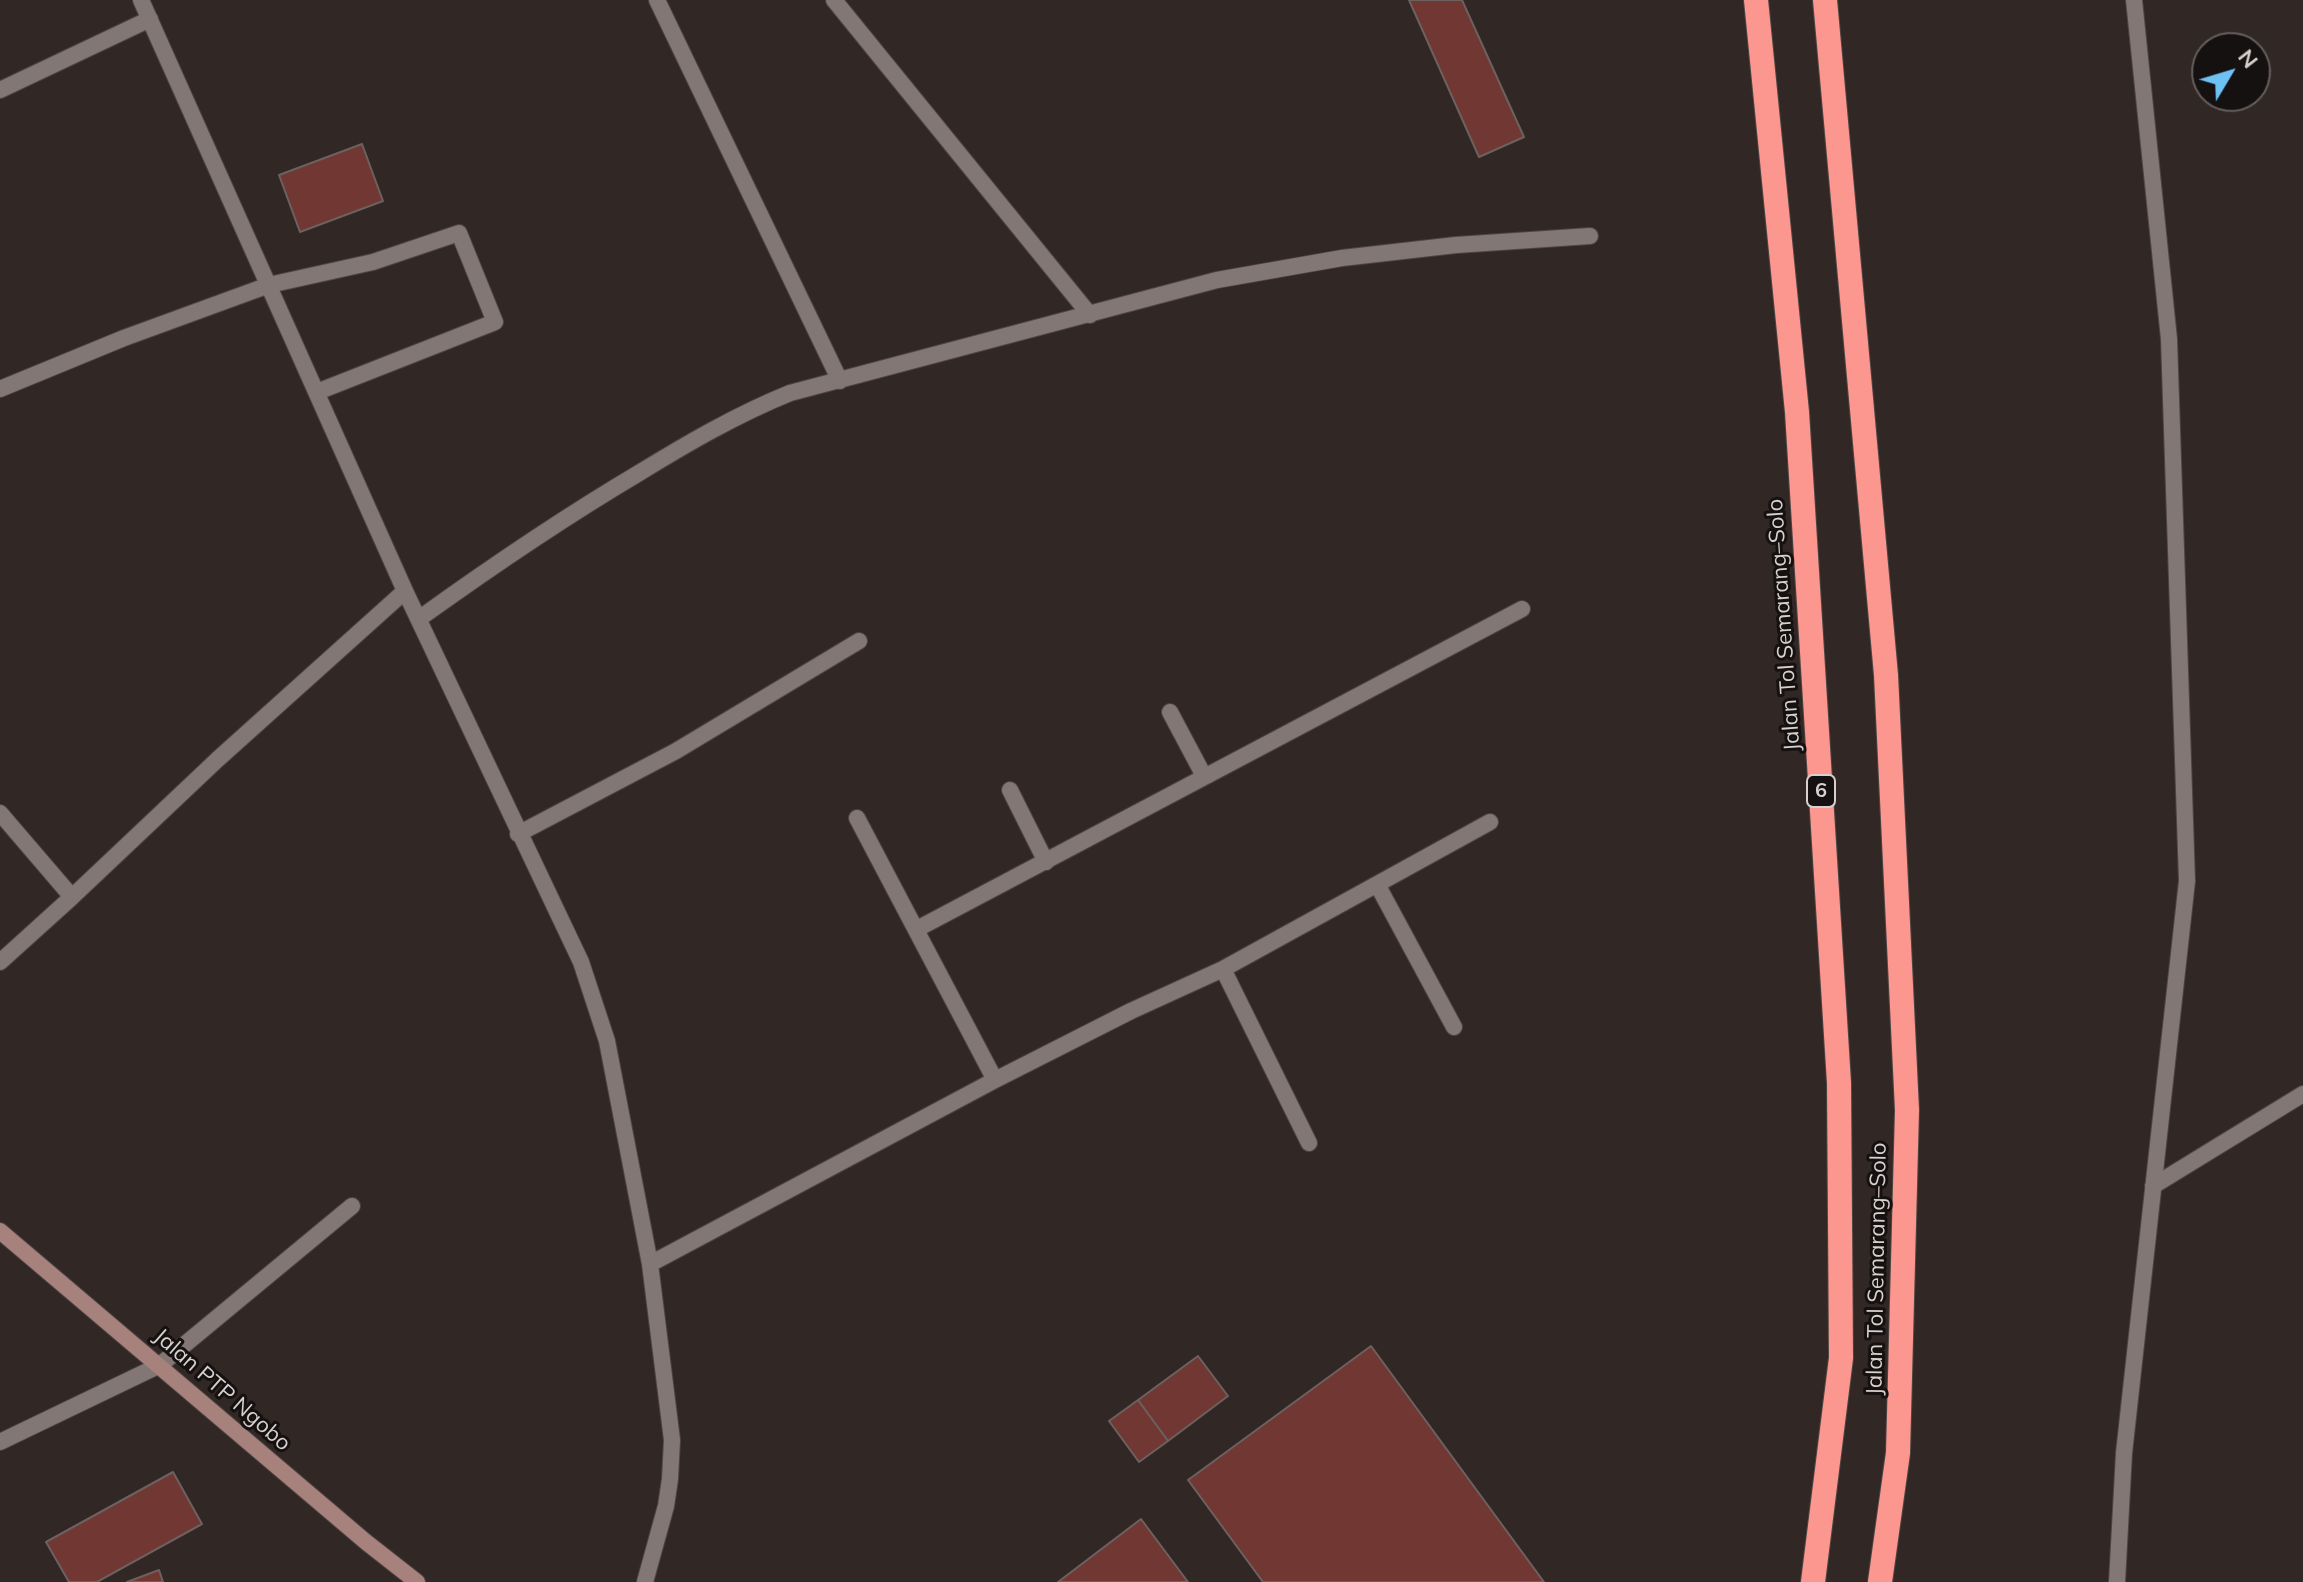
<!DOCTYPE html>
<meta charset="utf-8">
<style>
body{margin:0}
#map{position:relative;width:2303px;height:1582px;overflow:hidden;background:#312725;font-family:Mulish,sans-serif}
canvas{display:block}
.north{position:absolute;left:2191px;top:32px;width:80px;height:80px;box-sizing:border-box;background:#151110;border:2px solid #635d5c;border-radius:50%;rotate:52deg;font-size:22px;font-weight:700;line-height:32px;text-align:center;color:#d7d0cf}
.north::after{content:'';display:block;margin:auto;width:28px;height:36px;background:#6ec2f3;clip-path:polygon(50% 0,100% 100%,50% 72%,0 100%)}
</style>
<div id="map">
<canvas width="2303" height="1582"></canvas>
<div class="north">N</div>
</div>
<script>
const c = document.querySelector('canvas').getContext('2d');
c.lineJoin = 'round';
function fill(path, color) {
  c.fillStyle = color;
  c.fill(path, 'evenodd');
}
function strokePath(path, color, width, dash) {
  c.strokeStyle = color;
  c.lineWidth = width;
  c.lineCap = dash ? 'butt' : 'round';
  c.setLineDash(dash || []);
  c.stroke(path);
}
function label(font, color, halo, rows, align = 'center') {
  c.font = font + ' Mulish,sans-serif';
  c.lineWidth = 6;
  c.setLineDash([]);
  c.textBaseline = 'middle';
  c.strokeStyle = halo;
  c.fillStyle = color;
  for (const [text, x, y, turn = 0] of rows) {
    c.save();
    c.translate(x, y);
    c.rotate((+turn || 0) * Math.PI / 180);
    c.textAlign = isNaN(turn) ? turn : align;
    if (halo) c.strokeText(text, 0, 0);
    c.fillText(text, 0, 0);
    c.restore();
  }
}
const building = new Path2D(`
 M1409 0H1462L1524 137 1479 157Z
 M362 144 383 201 300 232 279 175Z
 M1371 1346 1544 1582H1263L1188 1480Z
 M1198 1356 1228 1396 1168 1441 1138 1400Z
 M1138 1400 1168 1441 1139 1462 1109 1421Z
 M173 1472 202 1524 97 1582H69L46 1542Z
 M1141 1519 1188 1582H1058Z
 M159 1570 163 1582H127Z`);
const service = new Path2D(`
 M1170 712 1204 776
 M1010 790 1046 862
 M2153 1186 2303 1094
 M0 1442 160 1365 352 1206
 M2117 1582 2124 1453 2187 881 2169 339 2134 0`);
const minor = new Path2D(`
 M141 0 405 591 581 962 607 1041 650 1264 672 1440 670 1479 666 1506 645 1582
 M657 0 840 381
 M834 0 1090 315
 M0 90 150 19
 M0 389 124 338 269 285 373 262 459 233 495 322 317 392
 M420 618C491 567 563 518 639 473 688 443 736 415 790 393L1217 280 1342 258 1456 245 1590 236
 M0 813 72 897
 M857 818 995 1080
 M518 834 676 751 859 641
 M1378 886 1454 1027
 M917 929 1522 609
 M0 962 72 897 218 759 405 591
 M1223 969 1309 1143
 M650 1264 995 1080 1131 1011 1223 969 1490 822`);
const secondary = new Path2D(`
 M0 1231 366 1542 417 1582`);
const motorway = new Path2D(`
 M1756 0 1797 412 1839 1083 1841 1358 1813 1582
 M1825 0 1886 675 1907 1110 1898 1453 1880 1582`);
const shields = [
 [1821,791,28]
];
const shieldNames = [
 ["6",1821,791]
];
const streetNames = [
 ["Jalan Tol Semarang–Solo",1784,625,-94],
 ["Jalan Tol Semarang–Solo",1877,1269,-89],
 ["Jalan PTP Ngobo",222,1390,41]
];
fill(building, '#703733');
strokePath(building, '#6d6160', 2);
strokePath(service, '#4e4544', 18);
strokePath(minor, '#4e4544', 18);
strokePath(secondary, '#4e4544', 18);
strokePath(motorway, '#4e4544', 26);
strokePath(service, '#837775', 16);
strokePath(minor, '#837775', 16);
strokePath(secondary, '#a7817c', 16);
strokePath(motorway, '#fb978e', 24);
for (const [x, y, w] of shields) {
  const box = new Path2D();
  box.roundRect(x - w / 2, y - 16, w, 32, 6);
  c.fillStyle = '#151110';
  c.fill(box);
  strokePath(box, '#d7d0cf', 2);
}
label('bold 20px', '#d7d0cf', null, shieldNames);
label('22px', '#d7d0cf', '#151110', streetNames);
</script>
